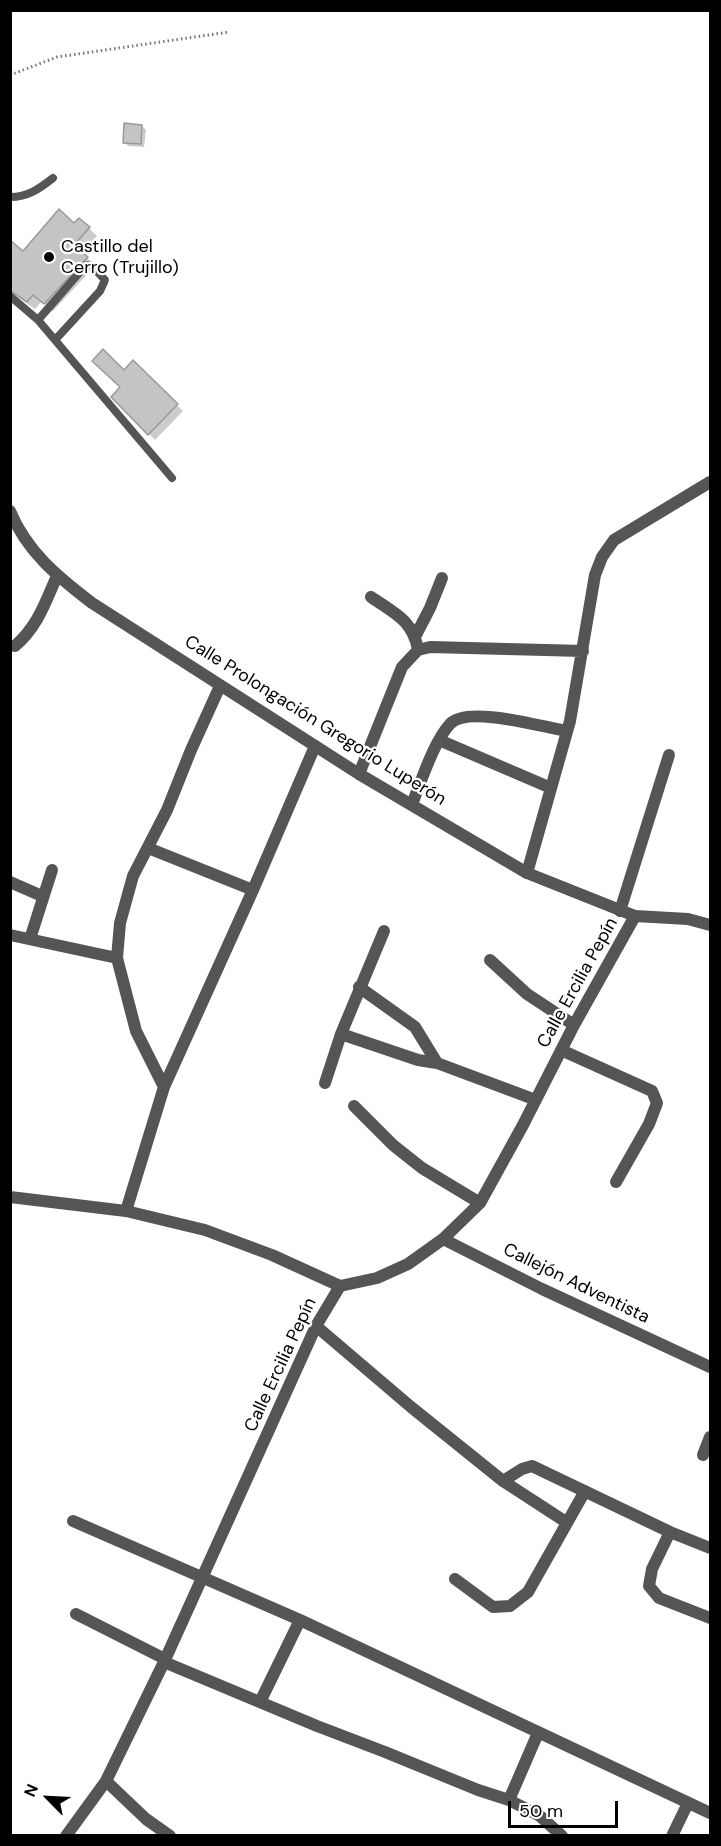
<!DOCTYPE html>
<meta charset="utf-8">
<style>
body{margin:0}
#map{position:relative;width:721px;height:1846px;overflow:hidden;background:#fff;font-family:"DM Sans",sans-serif}
canvas{display:block}
.frame{position:absolute;inset:0;border:12px solid #000;pointer-events:none}
.north{position:absolute;left:18px;top:1768px;width:60px;height:60px;-webkit-text-stroke:4px #fff;paint-order:stroke;rotate:294deg;font-size:16px;font-weight:700;line-height:24px;text-align:center;color:#000}
.north::after{content:'';display:block;margin:auto;width:21px;height:27px;background:#000;clip-path:polygon(50% 0,100% 100%,50% 72%,0 100%)}
.scale{position:absolute;left:508px;top:1801px;width:110px;height:27px;box-sizing:border-box;border:3px solid #000;border-top:0;padding-left:8px;font-size:18px;line-height:21px;white-space:nowrap;color:#000;-webkit-text-stroke:4px #fff;paint-order:stroke}
</style>
<div id="map">
<canvas width="721" height="1846"></canvas>
<div class="frame"></div>
<div class="north">N</div>
<div class="scale">50 m</div>
</div>
<script>
const c = document.querySelector('canvas').getContext('2d');
c.lineJoin = 'round';
function fill(path, color) {
  c.fillStyle = color;
  c.fill(path, 'evenodd');
}
function strokePath(path, color, width, dash) {
  c.strokeStyle = color;
  c.lineWidth = width;
  c.lineCap = dash ? 'butt' : 'round';
  c.setLineDash(dash || []);
  c.stroke(path);
}
function label(font, color, halo, rows, align = 'center') {
  c.font = font + ' "DM Sans",sans-serif';
  c.lineWidth = 4.5;
  c.setLineDash([]);
  c.textBaseline = 'middle';
  c.strokeStyle = halo;
  c.fillStyle = color;
  for (const [text, x, y, turn = 0] of rows) {
    c.save();
    c.translate(x, y);
    c.rotate((+turn || 0) * Math.PI / 180);
    c.textAlign = isNaN(turn) ? turn : align;
    if (halo) c.strokeText(text, 0, 0);
    c.fillText(text, 0, 0);
    c.restore();
  }
}
const shadow = new Path2D(`
 M142 126 146 130 144 147 128 146 124 142Z
 M74 225 89 228 97 236 82 253 95 266 53 311 42 301 35 309 10 292V242L23 253Z
 M133 363 183 411 155 440 113 397 122 388 124 372Z`);
const building = new Path2D(`
 M124 123 142 125 141 144 123 143Z
 M59 209 74 223 79 218 90 227 74 245 88 257 44 304 33 295 27 302 10 290V240L23 251Z
 M103 349 124 370 133 360 178 404 148 435 111 397 120 387 92 361Z`);
const path = new Path2D(`
 M10 75 57 57 229 32`);
const service = new Path2D(`
 M10 197C28 197 39 189 53 178
 M10 296 38 320 172 478
 M38 320 86 265 92 266 105 280 100 291 55 340`);
const minor = new Path2D(`
 M371 597C394 613 413 620 418 650
 M415 637 430 608 442 578
 M15 646C38 626 45 603 57 576
 M439 740 551 788
 M359 774 402 667 418 650 430 647 583 651
 M412 804C421 782 434 741 450 724 467 705 543 727 567 731
 M148 848 253 890
 M527 873 570 721 595 575 602 557 614 540 710 482
 M10 882 42 896
 M620 911 669 755
 M10 935 117 958
 M30 939 52 870
 M490 960 527 994 574 1025
 M359 987 415 1027 437 1063 536 1100
 M341 1034 418 1060 437 1063
 M561 1050 652 1091 657 1103 649 1124 616 1182
 M325 1083 341 1034 384 931
 M164 1087 136 1031 117 958 120 923 133 876 167 810 191 750 220 686
 M354 1106 393 1145 422 1168 480 1203
 M10 1197 126 1211 205 1230 272 1255 340 1286
 M126 1211 164 1087 253 890 315 746
 M443 1239 542 1289 710 1367
 M316 1326 411 1407 503 1481 566 1522
 M703 1455 710 1437
 M503 1481 522 1469 532 1466 670 1532 710 1548
 M73 1521 300 1620 710 1813
 M670 1532 652 1569 649 1586 659 1598 710 1618
 M455 1579 493 1607 510 1606 528 1592 585 1491
 M76 1614 165 1659
 M164 1662 317 1726 385 1752 478 1790 509 1800 540 1816 562 1836
 M260 1702 300 1620
 M106 1781 146 1819 170 1836
 M509 1800 538 1733
 M66 1836 106 1781 164 1662 316 1326 340 1286 377 1278 408 1264 443 1239 480 1203 523 1125 574 1025 635 916
 M672 1836 688 1803`);
const tertiary = new Path2D(`
 M10 511C27 552 58 577 92 603L359 774 527 873 635 916 688 919 710 925`);
const markers = [
 [49,257,6,"#000"]
];
const poiNames = [
 ["Castillo del",61,247],
 ["Cerro (Trujillo)",61,268]
];
const streetNames = [
 ["Calle Prolongación Gregorio Luperón",315,721,32],
 ["Calle Ercilia Pepín",578,983,-61],
 ["Callejón Adventista",576,1284,26],
 ["Calle Ercilia Pepín",281,1365,-65]
];
fill(shadow, '#0003');
fill(building, '#c4c4c4');
strokePath(building, '#999', 1.5);
strokePath(path, '#777', 3, [1.5, 3]);
strokePath(service, '#555', 8);
strokePath(minor, '#555', 12);
strokePath(tertiary, '#555', 12);
for (const [x, y, r, color] of markers) {
  const dot = new Path2D();
  dot.arc(x, y, r, 0, 2 * Math.PI);
  c.fillStyle = color;
  c.fill(dot);
  strokePath(dot, '#fff', 2);
}
label('18px', '#000', '#fff', poiNames, 'left');
label('18px', '#000', '#fff', streetNames);
</script>
